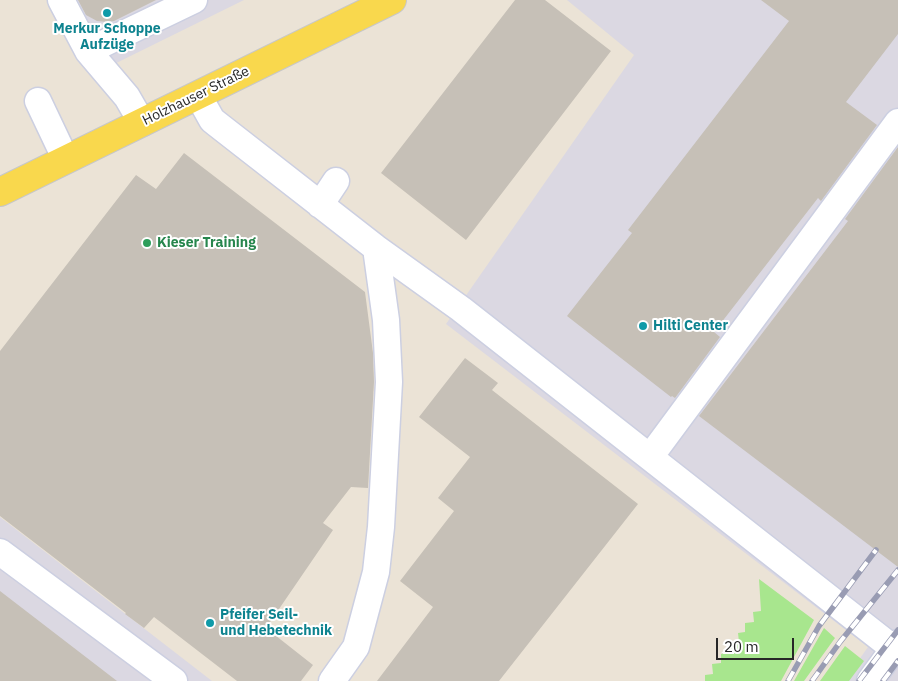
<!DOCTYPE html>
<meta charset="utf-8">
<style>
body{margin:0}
#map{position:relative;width:898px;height:681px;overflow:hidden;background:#ebe3d6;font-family:"IBM Plex Sans",sans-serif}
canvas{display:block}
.scale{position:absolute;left:716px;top:638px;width:78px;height:22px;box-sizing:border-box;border:2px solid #272727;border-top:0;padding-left:6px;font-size:15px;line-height:18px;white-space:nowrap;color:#272727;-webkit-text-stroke:4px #fff;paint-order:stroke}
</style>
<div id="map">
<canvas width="898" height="681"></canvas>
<div class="scale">20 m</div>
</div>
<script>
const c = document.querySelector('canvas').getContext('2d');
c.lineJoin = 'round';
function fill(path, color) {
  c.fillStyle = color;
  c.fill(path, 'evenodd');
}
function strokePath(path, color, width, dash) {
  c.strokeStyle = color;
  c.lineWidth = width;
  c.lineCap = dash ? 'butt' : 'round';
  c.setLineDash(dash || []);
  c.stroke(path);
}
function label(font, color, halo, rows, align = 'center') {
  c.font = font + ' "IBM Plex Sans",sans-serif';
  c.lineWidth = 4;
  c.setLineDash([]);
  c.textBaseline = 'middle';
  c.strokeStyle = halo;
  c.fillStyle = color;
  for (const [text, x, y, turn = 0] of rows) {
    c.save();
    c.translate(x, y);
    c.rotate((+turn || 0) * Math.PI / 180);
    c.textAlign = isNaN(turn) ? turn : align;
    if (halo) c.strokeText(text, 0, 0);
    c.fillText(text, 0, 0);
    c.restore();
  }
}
const industrial = new Path2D(`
 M53 0H244L92 75Z
 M567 0H898V681H844L868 647 446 324 634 55Z
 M0 517 212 681H0Z`);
const green = new Path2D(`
 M759 579 814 620 781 681H705V675L713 674 712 664 721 663V654L729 653V643L739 642 738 633 745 632V623L754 622 753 612 761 611Z
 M824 628 835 638 804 681H794Z
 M845 646 864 661 849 681H820Z`);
const building = new Path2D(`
 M78 0H156L114 21 107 22 97 21 86 15Z
 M515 0H545L611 51 466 240 381 173Z
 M761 0H898V34L846 102 877 125 821 201 818 198 714 332 720 337 675 398 672 396 671 397 567 316 632 233 628 230 789 21Z
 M898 147V567L699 416 848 221 845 219Z
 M184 153 365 292 373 353 374 382 368 488 351 487 323 523 333 530 266 628 313 665 301 681H237L154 617 144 628 125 614 126 613 0 516V351L136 175 156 189Z
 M465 358 498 383 492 390 638 504 499 681H377L433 607 400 581 454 511 438 498 470 457 419 417Z
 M0 591 117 681H0Z`);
const minor = new Path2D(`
 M61 0 88 51 127 97 142 123
 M88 51 194 0
 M198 95 212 120 217 124 376 248 461 309 894 649
 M38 101 66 160
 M320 205 336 181
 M650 457 898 122
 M0 552 174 681
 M332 681 356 647 376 572 381 527 389 382 386 320 376 248
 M870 681 898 643`);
const major = new Path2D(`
 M0 192 392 0`);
const rail = new Path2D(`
 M788 681 819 626 876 550
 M812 681 840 642 898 570
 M859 681 898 630
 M883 681 898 661`);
const markers = [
 [107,13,5,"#0f9aa8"],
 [147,243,5,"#2e9e5b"],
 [643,326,5,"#0f9aa8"],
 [210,623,5,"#0f9aa8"]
];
const cultureNames = [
 ["Merkur Schoppe",107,29,"center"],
 ["Aufzüge",107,45,"center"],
 ["Hilti Center",653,326],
 ["Pfeifer Seil-",220,615],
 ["und Hebetechnik",220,631]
];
const streetNames = [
 ["Holzhauser Straße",196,96,-26]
];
const leisureNames = [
 ["Kieser Training",157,243]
];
fill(industrial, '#dbd8e2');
fill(green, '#a8e68e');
fill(building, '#c6c0b7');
strokePath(minor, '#cccfe1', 29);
strokePath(major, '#c7c7c7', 30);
strokePath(minor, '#fff', 26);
strokePath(major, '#f9d84d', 28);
strokePath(rail, '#999cb3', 5.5);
strokePath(rail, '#fff', 4, [11]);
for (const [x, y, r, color] of markers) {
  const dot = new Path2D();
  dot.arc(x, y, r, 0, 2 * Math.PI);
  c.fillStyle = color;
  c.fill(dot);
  strokePath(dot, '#fff', 2);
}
label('bold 14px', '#0d838f', '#fff', cultureNames, 'left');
label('14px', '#272727', '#fff', streetNames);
label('bold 14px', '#27864d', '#fff', leisureNames, 'left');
</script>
